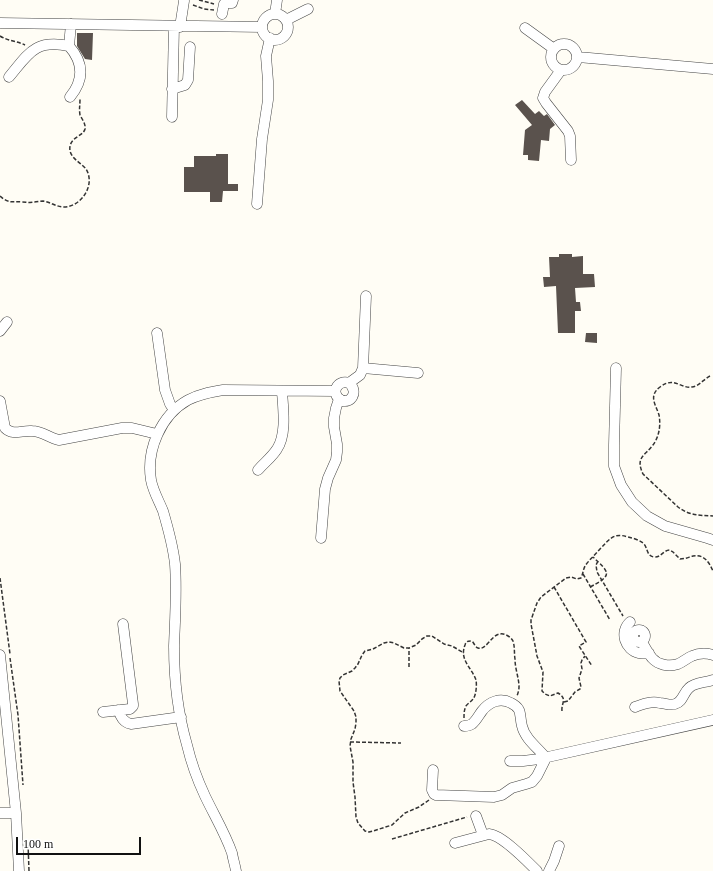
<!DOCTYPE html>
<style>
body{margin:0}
#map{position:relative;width:713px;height:871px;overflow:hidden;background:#fffdf5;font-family:"Times New Roman",serif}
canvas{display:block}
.scale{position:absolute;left:16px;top:837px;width:125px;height:18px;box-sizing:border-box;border:2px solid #111;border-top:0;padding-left:5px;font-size:12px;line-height:14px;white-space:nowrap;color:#111;-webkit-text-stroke:3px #fff;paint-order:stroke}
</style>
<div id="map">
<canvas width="713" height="871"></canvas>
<div class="scale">100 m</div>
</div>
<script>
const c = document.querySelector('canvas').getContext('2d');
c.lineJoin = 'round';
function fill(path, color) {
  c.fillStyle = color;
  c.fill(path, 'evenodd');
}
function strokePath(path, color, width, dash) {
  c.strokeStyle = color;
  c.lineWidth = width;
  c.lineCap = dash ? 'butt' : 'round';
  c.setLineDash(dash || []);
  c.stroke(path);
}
const building = new Path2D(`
 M77 33H93L92 60 85 59 77 46Z
 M522 100 535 114 539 111 544 116 547 114 555 125 550 129 549 141 541 140 539 161 528 160V155H523L525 130 532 125 515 105Z
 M216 154H228V184H238V191H223L222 202H210V192H184V167H194V156H216Z
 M559 254H572V257L583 256V274H594L595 287 575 288 576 302H580L581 311H575V333H558L556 286 544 287 543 277H550L549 257H559Z
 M586 333H597V343L585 342Z`);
const path = new Path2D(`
 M199 0 214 4
 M193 5 204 9 214 10
 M0 36C8 41 17 41 25 45
 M0 196C9 204 11 201 22 202 26 202 30 203 34 202 37 202 40 201 43 201 51 202 56 207 64 207 81 207 96 185 86 169 81 163 72 159 70 151 68 137 83 137 85 129 86 124 82 119 80 115 79 109 80 105 80 99
 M710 376C704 379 698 387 692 387 681 389 674 376 660 387 648 396 656 405 659 415 660 420 660 426 659 431 658 436 656 441 653 445 645 456 635 457 643 474L678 507C690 516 699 515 713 516
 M598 561 596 565 597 572 623 616
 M583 574 610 620
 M0 578 10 654
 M554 587 586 642 579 646 592 666
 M590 587C613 575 610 573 593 557
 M10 658 18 715 23 785
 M409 667V648
 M564 702 568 701 575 692 580 689 581 687 579 678 582 669 581 663 582 660 585 656
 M562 711C561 703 568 699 558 693L550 696 545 694 542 691 543 672 537 656 531 624V620L537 603 541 597 566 578 571 577 577 579 581 578C583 574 583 570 585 566 589 560 595 555 600 549 609 540 613 532 628 537 633 538 639 540 643 543 648 547 646 556 654 557 661 558 663 550 670 550L673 552 680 559C685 559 689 557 693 556 704 554 709 562 713 571
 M464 718C464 714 464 710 466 706 468 703 471 702 473 699 476 696 477 685 476 680 472 668 459 660 465 645 466 641 468 641 472 641 474 643 475 647 478 648 486 651 491 635 500 634 505 633 511 637 513 641 515 647 514 653 515 659 515 669 519 678 519 687 519 690 518 693 517 696
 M350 742 401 743
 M429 800 419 807 405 813 392 825 373 831 369 832 365 831 358 823 356 817 355 797 353 782V762L350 746 351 739 355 729 356 723V717L354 711 340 691 339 681 340 678 343 675 352 671 355 668 358 664 362 655 365 651 373 649 384 643 389 642 394 643 404 648H409L416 645 422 639 427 636H432L444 644 452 646 464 653
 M392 839 467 817
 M28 843 29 871`);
const minor = new Path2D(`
 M222 14 224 4 226 3H232L233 0
 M275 14 277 0
 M262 27a13 13 0 1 1 26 0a13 13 0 1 1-26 0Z
 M286 20 308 9
 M0 23 262 27
 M180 27 184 1
 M525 28 554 49
 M551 57a13 13 0 1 1 26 0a13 13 0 1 1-26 0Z
 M69 46 71 24
 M578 57 713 69
 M561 70 545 92 543 98 546 103 568 131 570 136 571 160
 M9 77C29 53 35 39 69 46 84 63 84 80 70 97
 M172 89 185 85 188 80 190 47
 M172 117 174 26
 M257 204 262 139 268 100V81L266 56 270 38
 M0 331 7 322
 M157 333 165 390 170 404 174 410
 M363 368 418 373
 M616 368 614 445V466L621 485 632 502 647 516 665 526 707 538 713 540
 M349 383C359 391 351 405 341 400 330 394 337 379 349 383L360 375 363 368 366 296
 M0 401 5 428C13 436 22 430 32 431 42 431 49 438 59 440L122 428H132L157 434
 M258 470C264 463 272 457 277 449 287 434 283 408 282 391
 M321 538 325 489 328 478 336 460 337 452V444L334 427V418L336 408 339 399
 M630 622C619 632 625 650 639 653 642 654 646 653 649 653
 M633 636a6 6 0 1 1 12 0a6 6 0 1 1-12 0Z
 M642 642C645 647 648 653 652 658 658 665 669 667 678 664 683 662 687 658 692 656 699 653 706 653 713 655
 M0 655 16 813 19 871
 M635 707C643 704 651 701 660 703 665 703 670 706 675 704 683 702 683 693 689 688 695 682 705 683 713 680
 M118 710C121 717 123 722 131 724L181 717
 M103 712 130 709 133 706V704L123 624
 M510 761H523L539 759 713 720
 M433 770 432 790 434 794 436 795 494 797 502 795 512 788 526 784 532 782 537 776 546 758C538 748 525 739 522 726 519 715 523 709 511 703 500 697 489 702 482 711 479 715 476 721 472 724 469 726 467 726 464 726
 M0 813H16
 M476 816 483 835
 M455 843 489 834C502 835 527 861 537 871
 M236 871C235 865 233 859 232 853 225 833 214 815 205 796 197 779 191 762 187 745 178 714 174 678 174 646 175 619 177 592 175 564 173 546 168 528 163 511 159 501 153 491 151 480 146 450 161 415 188 400 199 394 211 392 223 390L335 391
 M549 871 554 861 559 846`);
fill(building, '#5a524d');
strokePath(minor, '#444', 11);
strokePath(path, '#333', 1.5, [4, 2]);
strokePath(minor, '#fff', 10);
</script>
